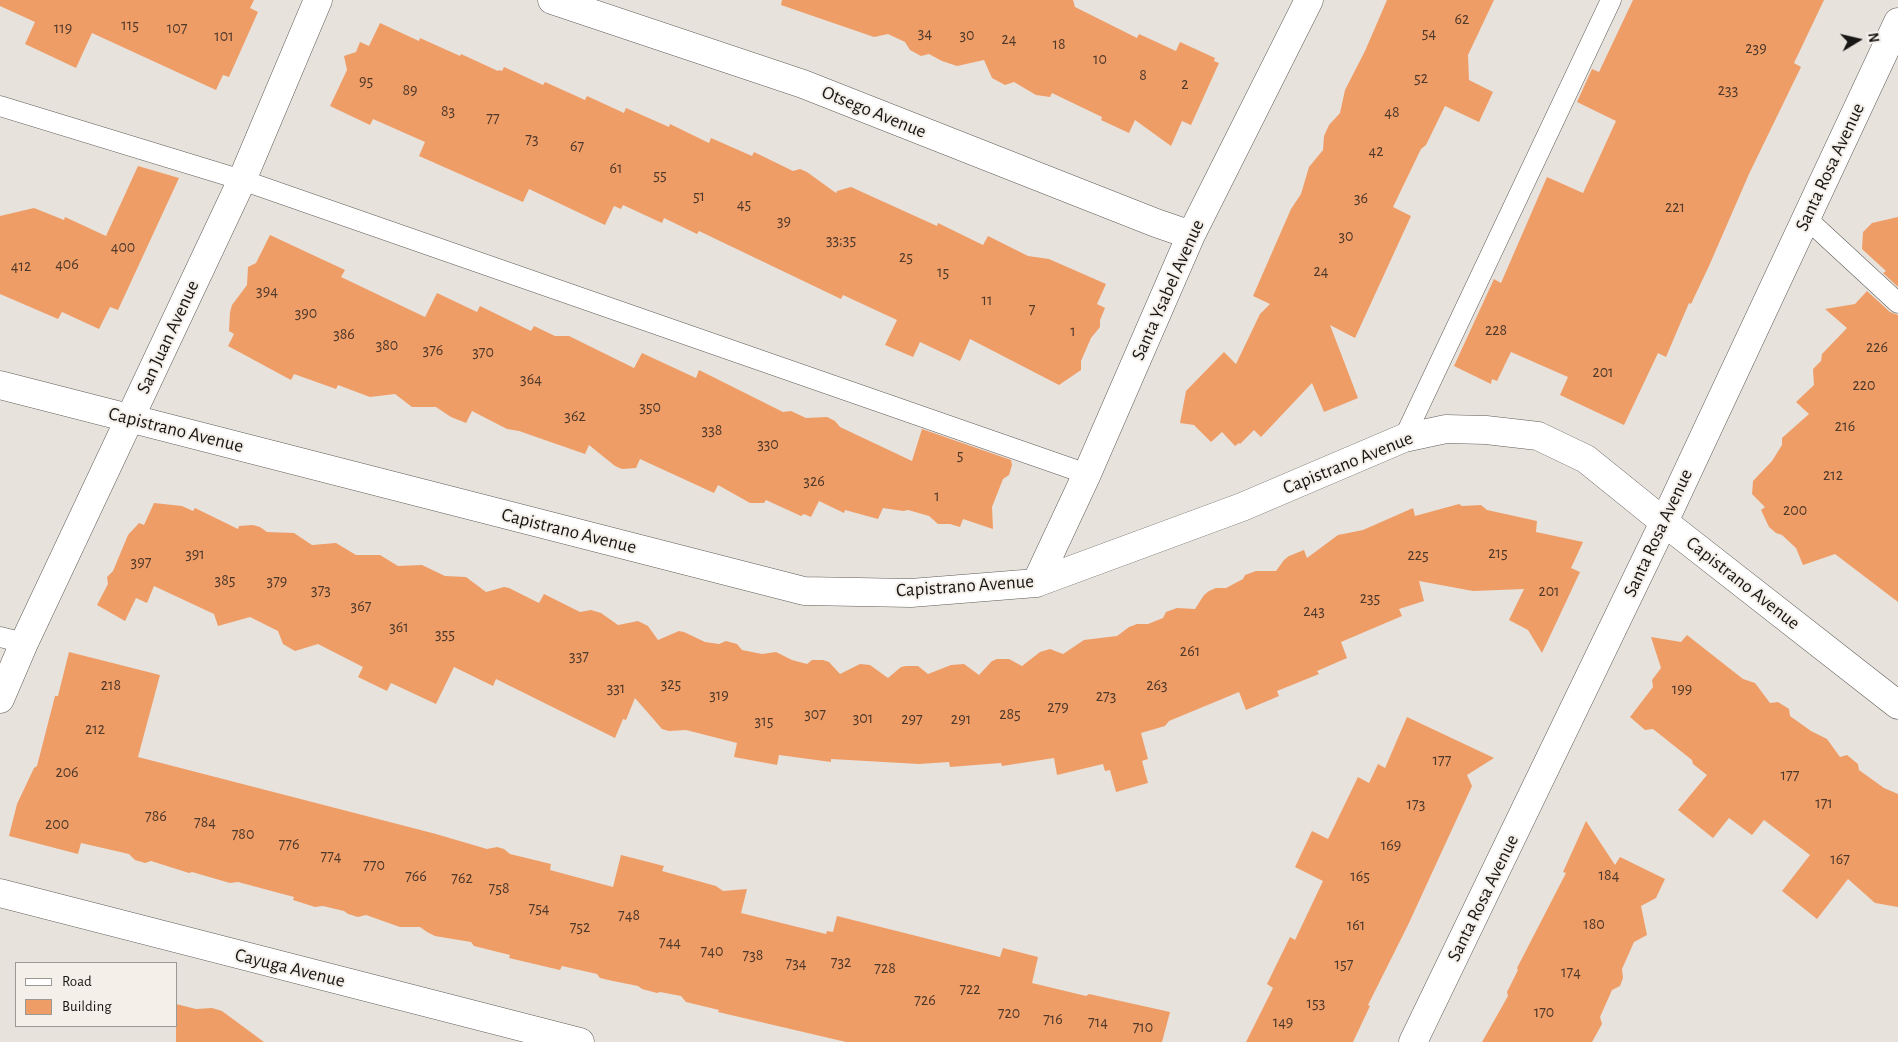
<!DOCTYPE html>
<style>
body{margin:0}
#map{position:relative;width:1898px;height:1042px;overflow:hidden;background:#e7e2dc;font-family:"Alegreya Sans",sans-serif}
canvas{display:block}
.legend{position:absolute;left:15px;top:962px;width:162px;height:65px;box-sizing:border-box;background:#f4efe9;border:1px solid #9c9994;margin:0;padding:6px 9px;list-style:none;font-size:15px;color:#181715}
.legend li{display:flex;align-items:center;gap:10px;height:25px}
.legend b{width:25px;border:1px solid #9c9994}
.north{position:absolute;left:1833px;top:15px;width:50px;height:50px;-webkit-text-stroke:4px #f4efe9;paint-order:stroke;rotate:81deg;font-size:14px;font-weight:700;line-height:20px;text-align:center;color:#181715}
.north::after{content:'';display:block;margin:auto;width:18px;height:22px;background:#181715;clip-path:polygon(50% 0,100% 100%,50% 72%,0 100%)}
</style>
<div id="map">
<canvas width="1898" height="1042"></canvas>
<ul class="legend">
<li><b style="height:6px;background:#fff"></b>Road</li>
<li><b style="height:14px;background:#ef9d67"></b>Building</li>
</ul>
<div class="north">N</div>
</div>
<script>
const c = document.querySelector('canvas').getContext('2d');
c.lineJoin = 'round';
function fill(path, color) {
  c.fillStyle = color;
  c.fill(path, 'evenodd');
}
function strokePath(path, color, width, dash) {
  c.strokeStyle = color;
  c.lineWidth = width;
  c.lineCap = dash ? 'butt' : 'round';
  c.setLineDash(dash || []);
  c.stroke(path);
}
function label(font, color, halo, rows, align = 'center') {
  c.font = font + ' "Alegreya Sans",sans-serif';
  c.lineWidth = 4;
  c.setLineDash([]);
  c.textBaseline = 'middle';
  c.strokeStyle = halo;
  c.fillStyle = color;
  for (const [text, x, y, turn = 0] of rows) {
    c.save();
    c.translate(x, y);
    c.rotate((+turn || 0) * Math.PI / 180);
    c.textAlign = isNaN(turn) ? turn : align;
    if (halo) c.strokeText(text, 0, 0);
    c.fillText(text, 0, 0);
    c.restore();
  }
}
const building = new Path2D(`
 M0 0H254L250 8 258 12 229 77 223 75 216 90 92 33 76 68 25 44 35 22 0 6Z
 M782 0H1073L1075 7 1137 38 1139 34 1176 51 1180 42 1215 58 1214 61 1219 63 1191 125 1182 121 1171 146 1135 120 1129 133 1101 120 1102 117 1052 93 1050 97 1036 95 1014 82 1005 85 992 78 984 60 957 66 942 61 929 54 921 56 910 50 905 42 888 34 874 37 781 5Z
 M1387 0H1494L1468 55 1469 80 1493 92 1479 122 1445 106 1426 145 1421 149 1393 207 1411 216 1355 338 1330 325 1358 398 1324 412 1312 383 1261 437 1254 430 1240 444 1239 443 1235 446 1222 432 1211 442 1194 425 1180 423 1186 391 1224 352 1236 364 1260 314 1270 304 1253 296 1291 209 1301 194 1309 167 1323 150 1324 136 1329 125 1340 113 1345 90 1365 51Z
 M1633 0H1824L1794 63 1801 67 1749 174 1709 266 1691 304 1689 303 1666 357 1658 353 1624 425 1560 395 1568 377 1511 352 1497 381 1492 379 1491 384 1454 366 1494 279 1501 283 1547 177 1583 193 1616 121 1577 102 1592 69 1599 72Z
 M380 23 419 41 420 38 460 56 461 54 498 71 499 70 502 71 504 67 543 85 545 82 585 100 587 96 624 113 626 108 669 127 670 124 709 143 711 138 752 156 754 152 793 171 800 169 807 172 836 193 837 191 851 187 937 226 938 223 983 245 988 236 1028 256 1049 259 1106 284 1097 304 1105 308 1100 320V327L1091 338 1081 361V370L1059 385 970 339 960 361 920 342 913 357 885 345 897 320 843 295 841 299 699 231 697 234 664 218 662 223 623 205 621 209 614 206 605 225 529 189 523 202 419 156 425 142 373 119 370 125 330 106 347 70 344 56 356 52 360 42 369 46Z
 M138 166 179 178 118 310 110 307 99 329 62 312 58 319 0 294V216L34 208 64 220 65 217 106 236Z
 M1898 217V287L1883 273 1886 271 1862 249 1863 232 1872 223Z
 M270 235 345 270 341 277 425 317 437 293 477 312 480 306 531 331 534 326 555 336H569L634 368 642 353 696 378 699 370 783 412 791 411 806 418 827 417 835 421 840 427 912 461 922 429 1011 460 1012 465 1009 475 1003 479 992 507 993 529 963 519 960 527 950 524H938L929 516 908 510 903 511 883 508 878 519 845 510 844 513 819 501 811 517 804 514 801 516 766 500 764 503H750L718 485 714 493 640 459 636 468 622 469 615 466 589 445 585 454 519 431 507 429 472 411 466 423 451 417 436 407H412L395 394 370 397 338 385 336 389 294 374 291 380 228 346 234 334 229 331 230 312 232 305 247 285 248 267 256 263Z
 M1867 291 1890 312 1898 315V602L1835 554 1803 565 1796 548 1782 535 1776 533 1769 527 1761 510 1765 507 1752 494 1753 481 1772 461 1782 445V438L1809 414 1796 402 1814 385 1813 369 1821 361 1822 354 1847 328 1825 309 1855 304Z
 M154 503 182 506 193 511 195 508 238 529 239 526 253 525 260 527 267 532 294 533 312 545 336 543 356 555H380L398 566 422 565 445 576 466 577 486 592 504 587 509 588 539 603 544 594 580 612 591 610 601 613 618 625 638 621 648 626 658 640 679 631 684 632 705 642 719 644 726 641 737 644 742 650 762 654 776 652 792 660 807 664 812 660H823L829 662 840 674 860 664 870 665 888 678 901 667 906 666H918L928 674 951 665 964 664 979 675 992 661 997 659H1009L1022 666 1040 652 1050 649 1063 654 1084 640 1117 636 1129 627 1137 624H1148L1163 618 1166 612 1177 608 1195 609 1204 595 1209 591 1216 588H1226L1243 579 1245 575 1256 571H1276L1284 560 1289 556 1304 550 1307 558 1338 535 1363 530 1413 508 1415 516 1459 504 1462 506 1481 505 1487 510 1537 521 1536 532 1583 542 1571 568 1580 572 1542 653 1528 630 1509 620 1524 589 1473 591 1419 581 1424 601 1399 609 1402 616 1341 642 1347 658 1317 671 1319 674 1277 691 1279 696 1246 710 1239 692 1169 721 1165 726 1141 733 1148 759 1142 761 1148 783 1116 792 1110 770 1105 771 1103 764 1057 775 1054 758 1002 766 1001 763 950 767 949 762 919 764 831 759V762L779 755 777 765 734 757 737 743 686 730 669 731 662 729 635 698 626 720 623 719 615 738 496 679 493 686 454 667 436 704 391 683 387 691 358 677 363 667 318 644 295 651 283 644 278 631 250 617 218 626 214 614 154 586 147 603 136 598 125 621 97 605 108 584 107 577 113 571 128 535 139 523 144 525Z
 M1687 635 1743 679 1755 683 1770 703 1778 702 1789 709 1790 716 1811 731 1827 739 1840 757 1847 755 1858 764 1859 770 1884 788 1898 794V907L1875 903 1848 879 1817 919 1782 891 1810 855 1764 820 1752 835 1729 818 1713 838 1678 810 1707 775 1693 764 1692 760 1653 729 1645 730 1630 717 1653 687 1652 680 1661 668 1651 637 1681 642Z
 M69 652 160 675 138 757 436 834 487 849 497 847 504 849 510 854 551 864 550 870 613 887 621 855 664 866 662 871 716 886 723 891 747 889 741 913 826 934 827 931 833 932 837 916 1000 957 1003 948 1038 957 1032 983 1086 996 1089 994 1170 1012 1162 1042H846L718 1012 719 1010 686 1002 681 996 660 992 657 993 642 989 638 986 613 981 600 978 597 974 562 966 560 970 509 958 510 955 474 946 471 942 435 936 427 932 420 927H400L366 915 358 917 348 914 344 911 323 906 315 907 293 900 294 897 238 882 230 883 192 872 189 873 151 861 145 863 135 860 129 854 81 843 78 854 9 836 17 804 34 768 37 766 55 696H58Z
 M1407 717 1494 758 1467 775 1472 786 1408 925 1368 1005 1370 1006 1353 1042H1246L1273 988 1267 984 1290 937 1295 940 1323 881 1295 867 1312 831 1328 839 1358 777 1369 783 1378 764 1385 768Z
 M1586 821 1615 865 1620 857 1665 879 1656 898 1641 906 1647 935 1634 942 1622 969 1623 978 1620 986 1612 990 1600 1017 1602 1024 1592 1042H1482L1508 996 1507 992 1518 970 1517 968 1566 873 1563 872Z
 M176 1004 196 1009 212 1008 222 1011 264 1042H176Z`);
const lane = new Path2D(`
 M0 106 242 180 1087 474
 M1806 218 1898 303
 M1404 438 1611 0
 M0 637 24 643`);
const street = new Path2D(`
 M552 0 803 84 1156 223 1191 235
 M0 385 804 591 911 593 1036 583 1242 507 1404 438 1446 429 1486 430 1538 436 1586 459 1664 522 1898 705
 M1036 583 1087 474 1191 235 1309 0
 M0 699 24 643 242 180 318 0
 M0 893 580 1042
 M1413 1042 1664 522 1898 22`);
const numberNames = [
 ["62",1462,19],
 ["115",130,25],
 ["119",63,28],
 ["107",177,28],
 ["34",925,33],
 ["54",1429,33],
 ["30",967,35],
 ["101",224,36],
 ["24",1009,39],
 ["18",1059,44],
 ["239",1756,48],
 ["10",1100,59],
 ["8",1143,75],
 ["52",1421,78],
 ["95",366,81],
 ["2",1185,84],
 ["89",410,90],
 ["233",1728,90],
 ["83",448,111],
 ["48",1392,112],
 ["77",493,118],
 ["73",532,139],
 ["67",577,146],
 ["42",1376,151],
 ["61",616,168],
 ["55",660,175],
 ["51",699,196],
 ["36",1361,198],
 ["45",744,204],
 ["221",1675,207],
 ["39",784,221],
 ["30",1346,236],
 ["33;35",841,240],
 ["400",123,247],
 ["25",906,257],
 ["406",67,264],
 ["412",21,266],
 ["24",1321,271],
 ["15",943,272],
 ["394",267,291],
 ["11",987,300],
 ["7",1032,309],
 ["390",306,313],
 ["228",1496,330],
 ["1",1073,331],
 ["386",344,334],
 ["380",387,345],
 ["226",1877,347],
 ["376",433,350],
 ["370",483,352],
 ["201",1603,372],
 ["364",531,379],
 ["220",1864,385],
 ["350",650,407],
 ["362",575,416],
 ["216",1845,426],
 ["338",712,430],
 ["330",768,444],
 ["5",960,455],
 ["212",1833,475],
 ["326",814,481],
 ["1",937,496],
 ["200",1795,510],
 ["215",1498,553],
 ["391",195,554],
 ["225",1418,555],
 ["397",141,562],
 ["385",225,580],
 ["379",277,581],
 ["373",321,590],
 ["201",1549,591],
 ["235",1370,598],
 ["367",361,606],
 ["243",1314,611],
 ["361",399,627],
 ["355",445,634],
 ["261",1190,651],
 ["337",579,656],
 ["325",671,684],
 ["218",111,685],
 ["263",1157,685],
 ["331",616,688],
 ["199",1682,689],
 ["319",719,695],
 ["273",1106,696],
 ["279",1058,707],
 ["307",815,714],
 ["285",1010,714],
 ["301",863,718],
 ["297",912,719],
 ["291",961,719],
 ["315",764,721],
 ["212",95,729],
 ["177",1442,760],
 ["206",67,772],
 ["177",1790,775],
 ["171",1824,803],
 ["173",1416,804],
 ["786",156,816],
 ["784",205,822],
 ["200",57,824],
 ["780",243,834],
 ["776",289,844],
 ["169",1391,845],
 ["774",331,856],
 ["167",1840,859],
 ["770",374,865],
 ["184",1609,875],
 ["766",416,876],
 ["165",1360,876],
 ["762",462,878],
 ["758",499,888],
 ["754",539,908],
 ["748",629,915],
 ["180",1594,924],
 ["161",1356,925],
 ["752",580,927],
 ["744",670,942],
 ["740",712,951],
 ["738",753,955],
 ["732",841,962],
 ["734",796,963],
 ["157",1344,964],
 ["728",885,968],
 ["174",1571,972],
 ["722",970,989],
 ["726",925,1000],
 ["153",1316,1003],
 ["170",1544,1012],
 ["720",1009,1013],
 ["716",1053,1019],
 ["714",1098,1022],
 ["149",1283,1022],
 ["710",1143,1027]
];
const streetNames = [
 ["Otsego Avenue",874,112,22],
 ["Santa Rosa Avenue",1830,167,-65],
 ["Santa Ysabel Avenue",1168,290,-66],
 ["San Juan Avenue",168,337,-65],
 ["Capistrano Avenue",176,430,14],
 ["Capistrano Avenue",1348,463,-22],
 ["Capistrano Avenue",569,531,14],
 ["Santa Rosa Avenue",1658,533,-65],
 ["Capistrano Avenue",1743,583,38],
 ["Capistrano Avenue",965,586,-4],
 ["Santa Rosa Avenue",1483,898,-64],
 ["Cayuga Avenue",290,968,14]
];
fill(building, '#ef9d67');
strokePath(lane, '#605c57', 21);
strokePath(street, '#605c57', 29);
strokePath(lane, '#fff', 20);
strokePath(street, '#fff', 28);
label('16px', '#4e382a', null, numberNames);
label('19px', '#181715', '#f4efe9', streetNames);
</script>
